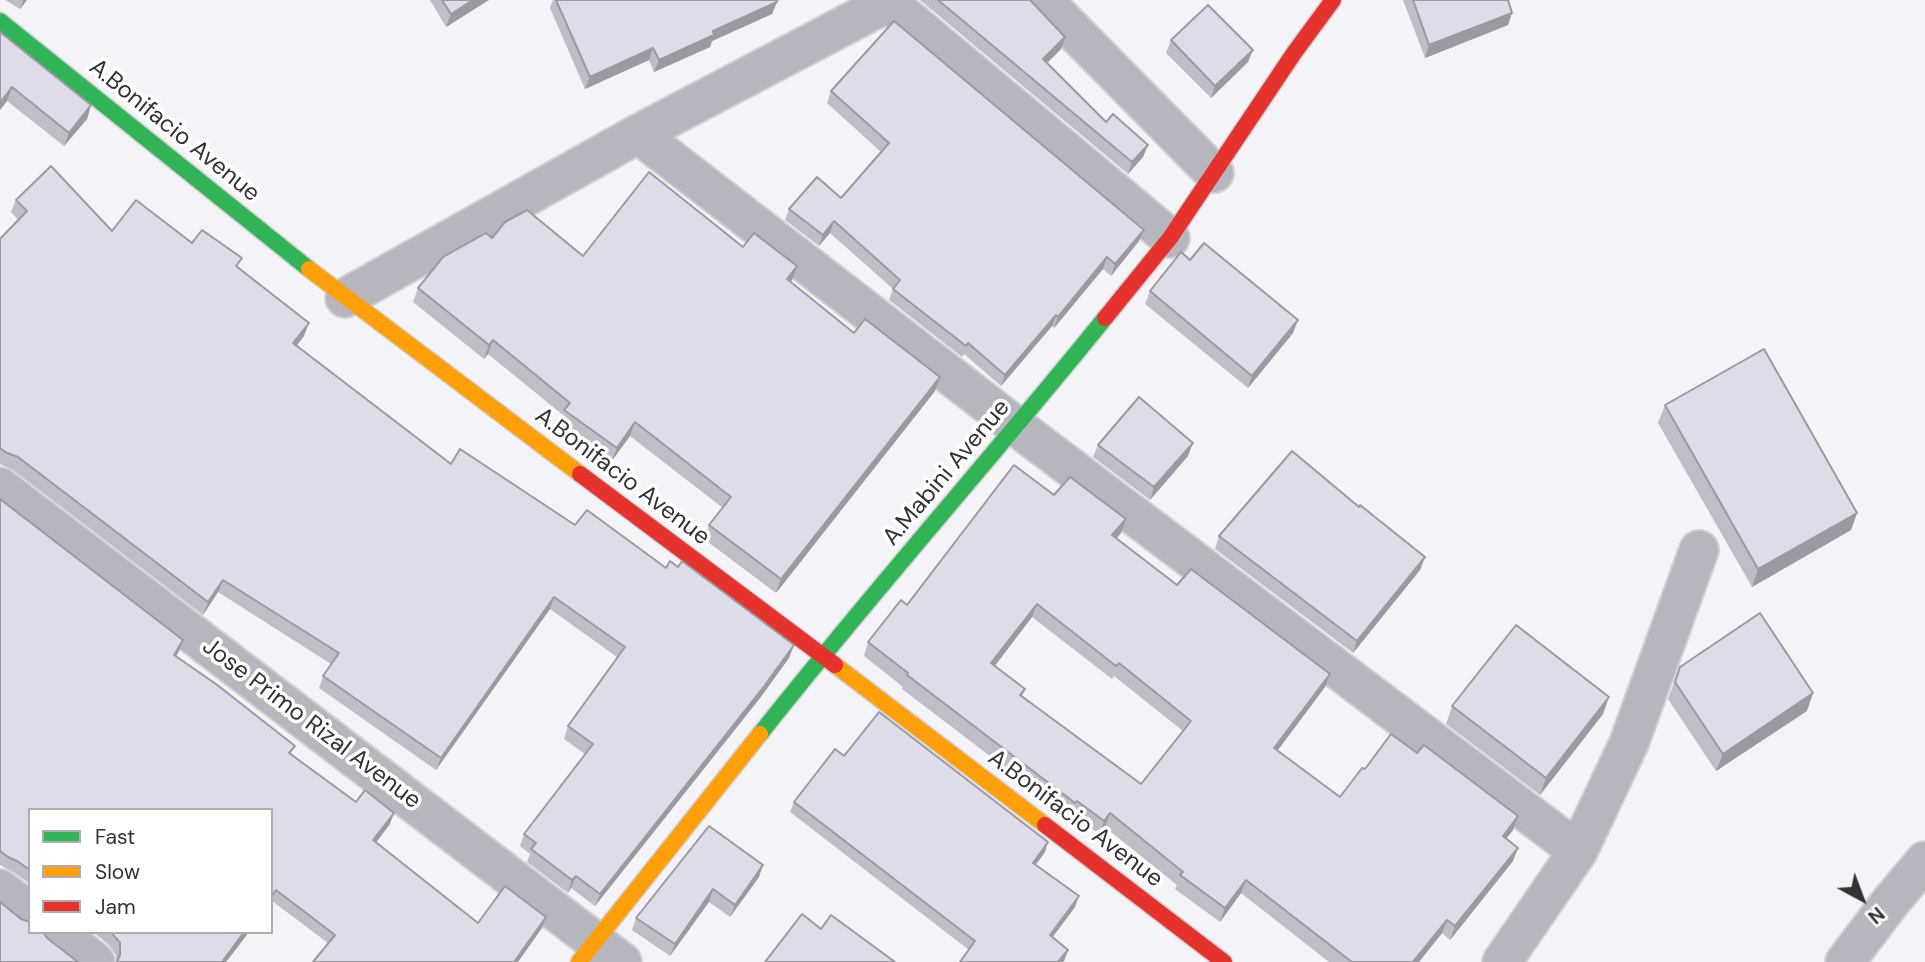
<!DOCTYPE html>
<style>
body{margin:0}
#map{position:relative;width:1925px;height:962px;overflow:hidden;background:#f3f3f8;font-family:"DM Sans",sans-serif}
canvas{display:block}
.legend{position:absolute;left:28px;top:808px;width:245px;height:126px;box-sizing:border-box;background:#fff;border:2px solid #adadae;margin:0;padding:9px 12px;list-style:none;font-size:21px;color:#323235}
.legend li{display:flex;align-items:center;gap:14px;height:35px}
.legend b{width:35px;border:2px solid #adadae}
.north{position:absolute;left:1827px;top:864px;width:70px;height:70px;-webkit-text-stroke:5px #fff;paint-order:stroke;rotate:139deg;font-size:19px;font-weight:700;line-height:28px;text-align:center;color:#323235}
.north::after{content:'';display:block;margin:auto;width:24px;height:32px;background:#323235;clip-path:polygon(50% 0,100% 100%,50% 72%,0 100%)}
</style>
<div id="map">
<canvas width="1925" height="962"></canvas>
<ul class="legend">
<li><b style="height:9px;background:#30b455"></b>Fast</li>
<li><b style="height:9px;background:#ff9f0a"></b>Slow</li>
<li><b style="height:9px;background:#e5322d"></b>Jam</li>
</ul>
<div class="north">N</div>
</div>
<script>
const c = document.querySelector('canvas').getContext('2d');
c.lineJoin = 'round';
function strokePath(path, color, width, dash) {
  c.strokeStyle = color;
  c.lineWidth = width;
  c.lineCap = dash ? 'butt' : 'round';
  c.setLineDash(dash || []);
  c.stroke(path);
}
function fill(path, color) {
  c.fillStyle = color;
  c.fill(path, 'evenodd');
}
function label(font, color, halo, rows, align = 'center') {
  c.font = font + ' "DM Sans",sans-serif';
  c.lineWidth = 7;
  c.setLineDash([]);
  c.textBaseline = 'middle';
  c.strokeStyle = halo;
  c.fillStyle = color;
  for (const [text, x, y, turn = 0] of rows) {
    c.save();
    c.translate(x, y);
    c.rotate((+turn || 0) * Math.PI / 180);
    c.textAlign = isNaN(turn) ? turn : align;
    if (halo) c.strokeText(text, 0, 0);
    c.fillText(text, 0, 0);
    c.restore();
  }
}
const street = new Path2D(`
 M1043 0 1214 173
 M889 3 1170 238
 M638 134 1017 427 1578 851
 M345 298 638 134 893 0
 M0 487 622 962
 M0 889 30 912
 M57 932 95 962
 M1502 962 1578 851 1629 743 1699 550
 M1845 962 1892 900 1925 861`);
const fast = new Path2D(`
 M0 21 309 269
 M760 734C872 592 992 458 1105 318`);
const slow = new Path2D(`
 M309 269 580 474
 M835 665 1045 825
 M579 962 760 734`);
const jam = new Path2D(`
 M1105 318 1170 238 1294 53 1333 0
 M580 474 835 665
 M1045 825 1224 962`);
const wall = new Path2D(`
 M5 0H27L20 9Z
 M430 0H489L446 27Z
 M553 0H780L776 2 772 14 712 41 710 47 654 72 649 60 585 89 550 8Z
 M920 0H1030L1061 49 1047 63 1143 157 1128 174Z
 M1403 0H1508V25L1425 58Z
 M0 32 91 105 87 119 64 146 7 101 0 110Z
 M1171 40 1248 62 1211 98 1166 53Z
 M831 91 1139 241 1111 276 1103 269 1054 328 1052 326 1001 386 964 354 962 357 889 300 893 289 830 233 819 246 785 220 789 209 841 198 881 152 827 103Z
 M16 200 112 231 192 243 238 267 304 336 296 346 451 464 575 525 789 658 760 698 595 906 571 888 568 893 527 862 530 854 520 846 524 834 585 754 564 739 568 726 617 657 550 609 436 770 319 688 323 676 331 664 218 592 203 615 13 470 0 464V239L18 220 11 212Z
 M492 238 583 256 743 247 797 266 791 282 854 333 935 391 776 593 704 539 709 525 723 508 630 436 611 462 559 424 563 415 488 354 484 359 413 302 418 288Z
 M1190 260 1293 333 1248 388 1145 304 1150 291Z
 M1665 405 1857 513 1851 530 1752 587 1658 423Z
 M1098 445 1188 456 1150 500 1093 457Z
 M1054 495 1121 533 1116 538 1177 585 1325 687 1277 751 1340 797 1365 769 1513 830 1506 839 1513 861 1450 940 1442 933 1419 962H1329L1241 893 1220 922 1175 889 1177 885 1105 827 1099 834 1072 814 1070 817 902 689 903 687 864 656 868 642 907 605ZM1032 617 1112 679 1114 676 1183 731 1141 784 1022 697 1025 689 995 666Z
 M0 499 179 651 176 657 292 754 356 802 390 824 376 843 478 923 546 917 542 928 328 943 272 901 30 810V884L13 872 0 865Z
 M1359 507 1425 557 1420 570 1353 653 1215 549 1219 536Z
 M1680 667 1807 711 1716 771 1668 699Z
 M1452 706 1603 714 1540 795 1446 724Z
 M844 756 1045 852 1035 865 1075 907 1052 937 1068 950 1064 961 969 950 790 812 794 802Z
 M709 826 759 877 730 917 709 902 670 956 632 930 636 918Z
 M93 932H249L226 962H116V955L109 945Z`);
const shadedWall = new Path2D(`
 M23 0H27L20 9Z
 M473 0H489L446 27 451 14Z
 M777 2 772 14 712 41 710 47 654 72 659 60 713 31Z
 M1512 13 1508 25 1425 58 1429 45Z
 M1065 37 1061 49 1039 71 1043 59Z
 M653 48 649 60 585 89 590 77Z
 M1253 50 1248 62 1211 98 1215 86Z
 M12 87 7 101 0 110V103Z
 M91 105 87 119 64 146 69 133Z
 M1148 145 1143 157 1128 174 1132 162Z
 M834 221 830 233 819 246 823 235Z
 M1144 230 1139 241 1111 276 1115 264Z
 M1107 257 1103 269 1054 328 1058 317Z
 M797 266 792 280 782 293 787 279Z
 M1056 315 1052 326 1001 386 1005 375Z
 M1298 320 1293 333 1248 388 1252 376Z
 M309 323 304 336 289 356 293 343Z
 M493 340 488 354 484 359 489 345Z
 M940 377 935 391 776 593 781 579Z
 M635 422 630 436 611 462 617 448Z
 M1193 443 1188 456 1150 500 1154 487Z
 M1857 513 1851 530 1752 587 1758 569Z
 M1126 519 1121 533 1107 549 1112 535Z
 M1425 557 1420 570 1353 653 1357 641Z
 M223 580 218 592 203 615 208 602Z
 M554 597 550 609 436 770 441 758Z
 M1037 604 1032 617 986 677 991 663Z
 M183 640 179 651 169 666 174 655Z
 M794 645 789 658 760 698 595 906 600 894Z
 M1330 674 1325 687 1269 762 1274 748Z
 M1813 693 1807 711 1716 771 1723 754Z
 M1609 697 1603 714 1540 795 1546 778Z
 M394 813 390 824 369 851 373 840Z
 M1110 813 1105 827 1099 834 1104 821Z
 M1518 816 1513 830 1498 849 1503 836Z
 M1048 842 1045 852 1029 874 1033 863Z
 M1518 848 1513 861 1450 940 1455 926Z
 M763 865 759 877 730 917 735 905Z
 M576 876 571 888 568 893 572 880Z
 M1246 880 1241 893 1220 922 1225 908Z
 M713 889 709 902 670 956 675 944Z
 M1079 896 1075 907 1046 946 1050 935Z
 M546 917 542 928 518 962H514Z
 M1447 920 1442 933 1419 962H1413Z
 M244 932H249L226 962H222Z
 M1068 950 1064 961 1063 962H1058Z`);
const building = new Path2D(`
 M442 0H473L451 14Z
 M556 0H776L777 2 713 31 714 35 659 60 653 48 590 77Z
 M938 0H1030L1065 37 1043 59 1106 122 1113 114 1148 145 1132 162Z
 M1413 0H1508L1512 13 1429 45Z
 M1208 5 1253 50 1215 86 1171 40Z
 M894 21 1144 230 1115 264 1107 257 1058 317 1056 315 1005 375 968 343 966 346 893 289 900 280 834 221 823 235 789 209 817 177 841 198 889 143 831 91Z
 M0 32 91 105 69 133 12 87 0 103Z
 M51 166 112 231 136 200 192 243 202 230 242 258 236 266 309 323 293 343 451 464 460 449 575 525 587 510 666 568 670 561 678 567 682 561 794 645 765 685 600 894 576 876 572 880 531 849 536 843 524 834 593 744 568 726 625 647 554 597 441 758 323 676 339 653 223 580 208 602 18 457 7 453 0 448V239L27 211 16 200Z
 M649 172 743 247 754 233 797 266 787 279 854 333 865 319 940 377 781 579 709 525 731 497 635 422 617 448 564 410 570 403 493 340 489 345 418 288 443 257 486 233 492 238 505 222 527 210 583 256Z
 M1204 243 1298 320 1252 376 1150 291 1181 252 1190 260Z
 M1764 349 1857 513 1758 569 1665 405Z
 M1139 397 1193 443 1154 487 1098 445Z
 M1292 451 1359 507 1360 505 1425 557 1357 641 1219 536Z
 M1014 465 1054 495 1070 477 1126 519 1112 535 1177 585 1191 569 1330 674 1274 748 1340 797 1362 768 1365 769 1391 734 1417 753 1424 745 1518 816 1503 836 1518 848 1455 926 1447 920 1413 962H1352L1246 880 1225 908 1180 875 1183 872 1110 813 1104 821 1077 801 1075 803 907 675 908 673 868 642 901 600 907 605ZM1037 604 1116 666 1119 663 1191 721 1141 784 1020 695 1025 689 991 663Z
 M0 499 183 640 174 655 216 684 295 746 289 753 356 802 365 790 394 813 373 840 478 923 505 886 546 917 514 962H313L335 935 276 890 271 897V810H30V870L17 861 8 857 0 851Z
 M1760 613 1813 693 1723 754 1675 682 1680 667Z
 M1516 625 1609 697 1546 778 1452 706Z
 M879 712 1048 842 1033 863 1079 896 1050 935 1068 950 1058 962H960L975 941 794 802 835 749 844 756Z
 M709 826 763 865 735 905 713 889 675 944 636 918Z
 M0 902 21 919 30 922V932H43L47 938 78 962H0Z
 M802 914 821 929 831 915 895 962H765Z
 M111 932H244L222 962H117L120 955V943Z`);
const streetNames = [
 ["A.Bonifacio Avenue",174,131,39],
 ["A.Mabini Avenue",947,473,-50],
 ["A.Bonifacio Avenue",622,477,37],
 ["Jose Primo Rizal Avenue",311,724,37],
 ["A.Bonifacio Avenue",1075,819,37]
];
strokePath(street, '#d1d1d4', 42);
strokePath(fast, '#d1d1d4', 19);
strokePath(slow, '#d1d1d4', 19);
strokePath(jam, '#d1d1d4', 19);
strokePath(street, '#b6b6be', 38);
strokePath(fast, '#30b455', 16);
strokePath(slow, '#ff9f0a', 16);
strokePath(jam, '#e5322d', 16);
fill(wall, '#bebdc8');
fill(shadedWall, '#9b9aa2');
fill(building, '#dddce8');
strokePath(building, '#9b9aa2', 2);
label('24px', '#323235', '#fff', streetNames);
</script>
